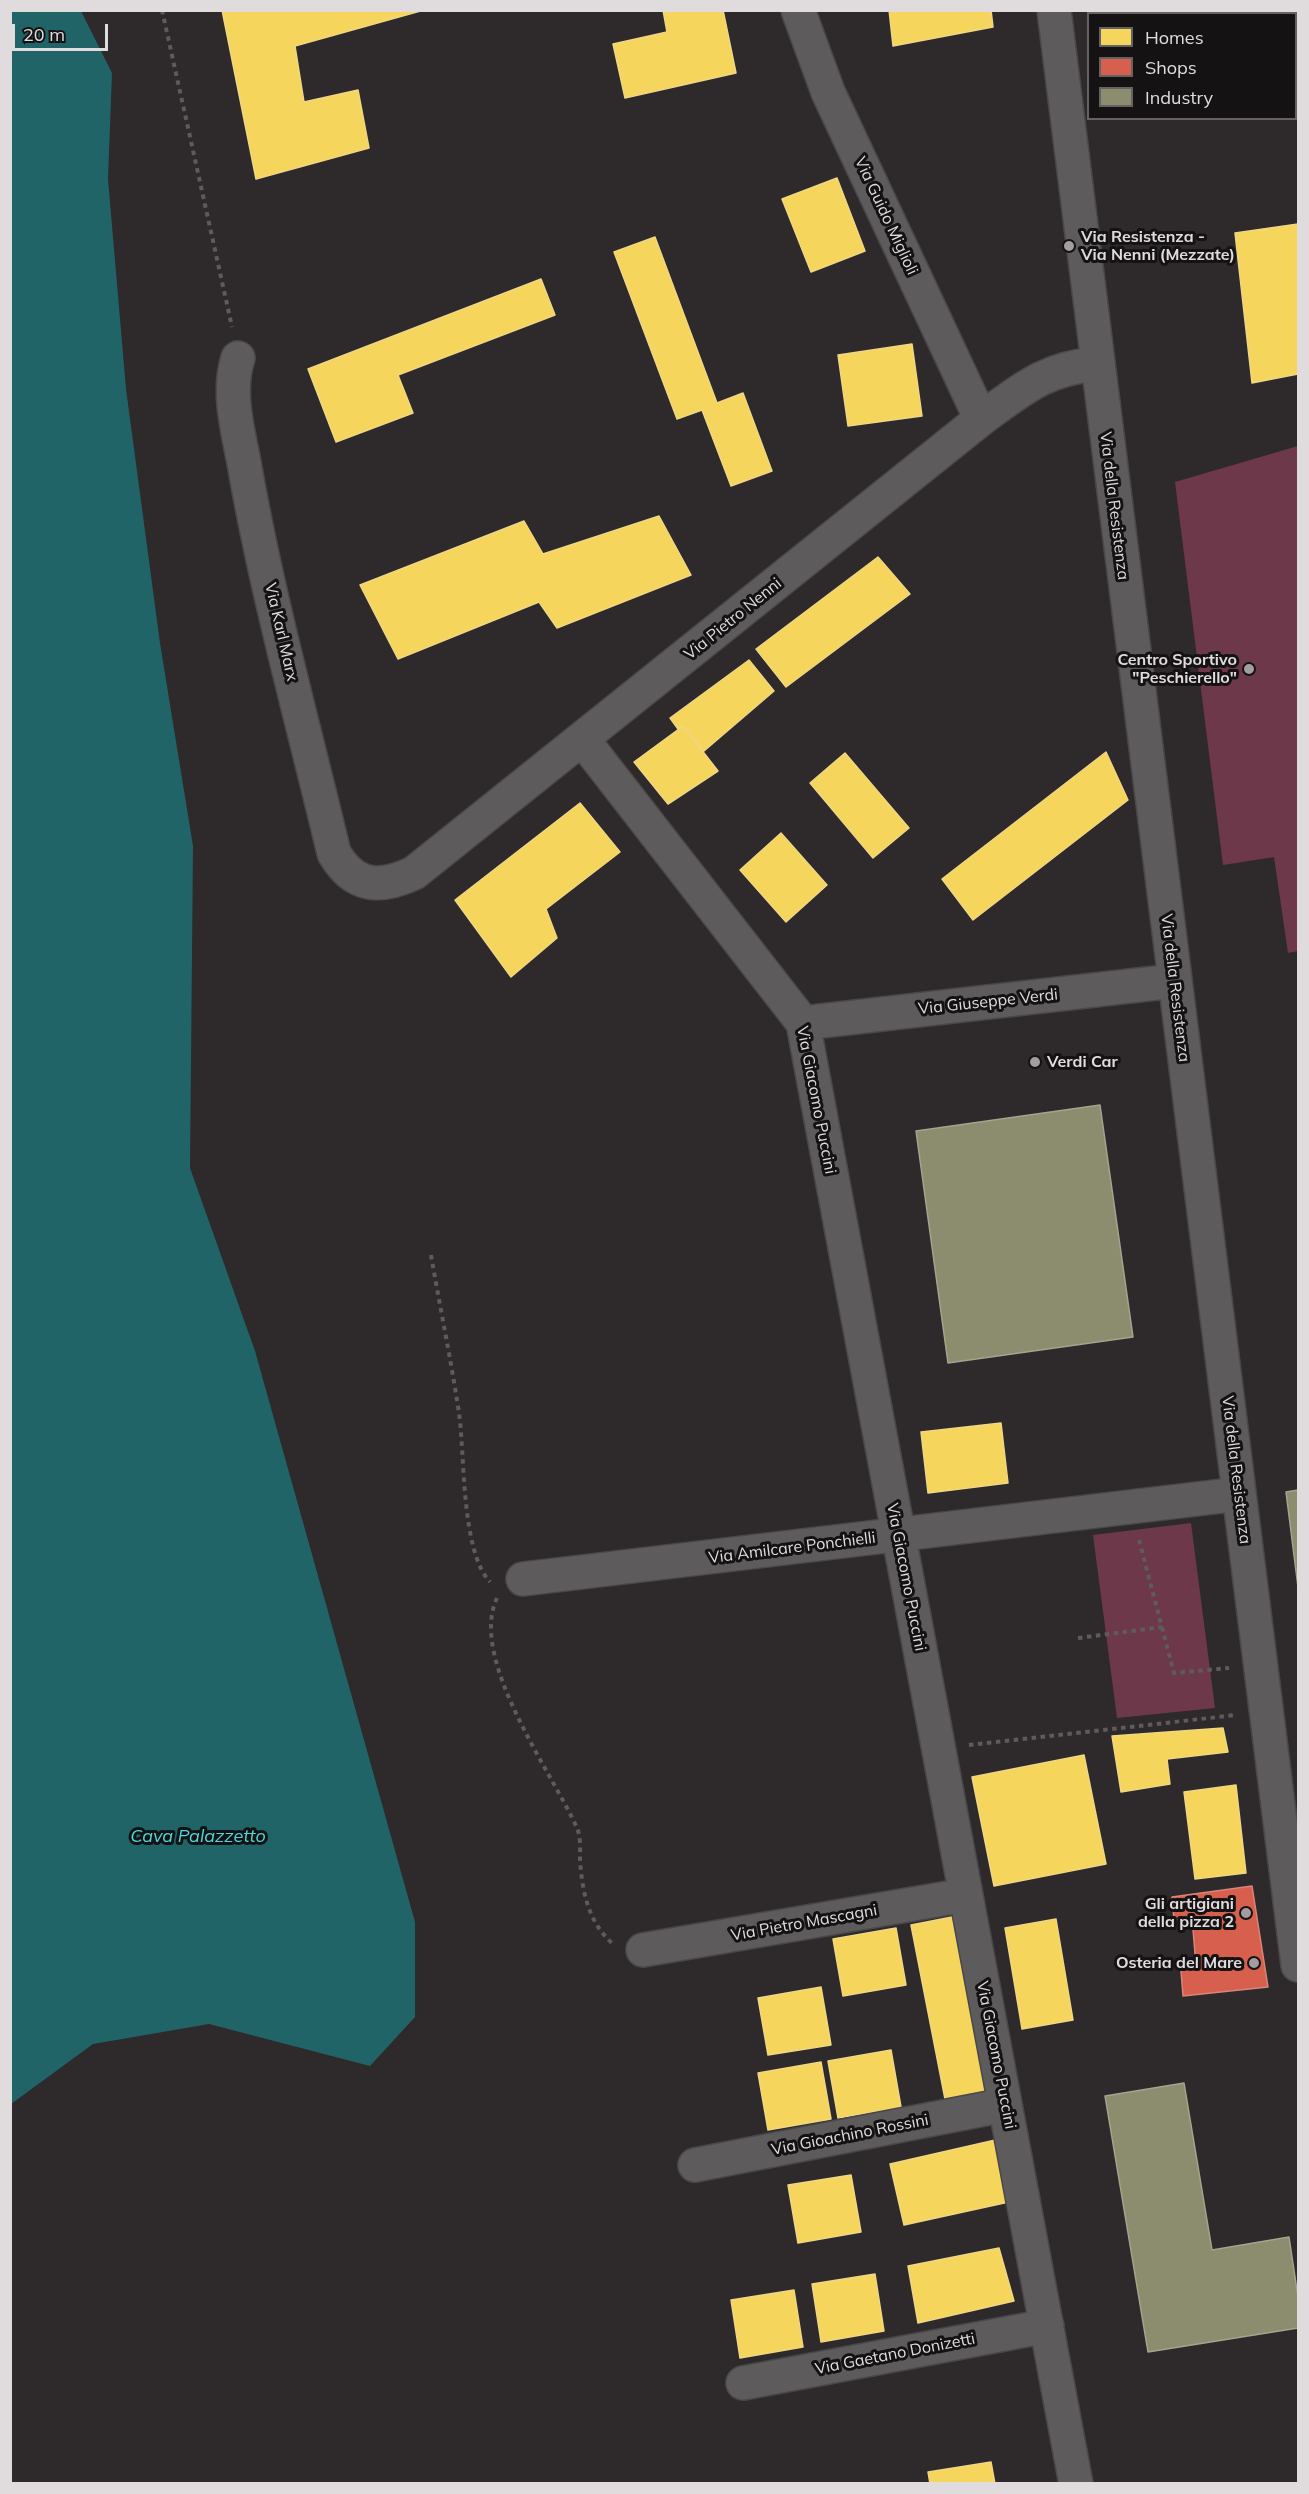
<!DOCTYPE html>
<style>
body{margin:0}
#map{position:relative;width:1309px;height:2494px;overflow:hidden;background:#2e292b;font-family:Mulish,sans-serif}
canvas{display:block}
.frame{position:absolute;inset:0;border:12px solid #e0dbdd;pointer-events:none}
.legend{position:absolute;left:1087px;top:12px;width:210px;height:108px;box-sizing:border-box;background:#151213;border:2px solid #666264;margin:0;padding:8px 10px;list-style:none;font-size:18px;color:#e0dbdd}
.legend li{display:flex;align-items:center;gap:12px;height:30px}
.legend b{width:30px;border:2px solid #666264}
.scale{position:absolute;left:12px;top:24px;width:96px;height:27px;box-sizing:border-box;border:3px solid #e0dbdd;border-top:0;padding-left:8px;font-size:18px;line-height:21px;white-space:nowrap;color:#e0dbdd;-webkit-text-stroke:4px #151213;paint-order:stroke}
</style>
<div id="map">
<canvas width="1309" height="2494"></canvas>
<div class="frame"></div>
<ul class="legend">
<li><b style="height:16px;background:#f6d55c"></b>Homes</li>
<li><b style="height:16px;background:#d6604d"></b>Shops</li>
<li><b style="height:16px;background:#8c8c6e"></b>Industry</li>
</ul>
<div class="scale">20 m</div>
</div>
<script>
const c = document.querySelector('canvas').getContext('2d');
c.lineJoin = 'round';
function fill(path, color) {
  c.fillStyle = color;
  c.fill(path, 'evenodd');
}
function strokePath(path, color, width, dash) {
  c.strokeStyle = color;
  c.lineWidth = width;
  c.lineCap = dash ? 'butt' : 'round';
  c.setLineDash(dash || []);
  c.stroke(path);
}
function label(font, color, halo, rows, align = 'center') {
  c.font = font + ' Mulish,sans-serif';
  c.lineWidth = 6;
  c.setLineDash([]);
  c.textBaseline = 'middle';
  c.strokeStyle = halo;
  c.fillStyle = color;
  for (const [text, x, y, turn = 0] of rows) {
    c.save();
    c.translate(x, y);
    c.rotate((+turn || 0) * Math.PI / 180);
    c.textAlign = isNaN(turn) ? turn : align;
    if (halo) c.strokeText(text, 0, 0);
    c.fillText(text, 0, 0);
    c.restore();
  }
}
const green = new Path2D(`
 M1298 446V951L1288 953 1274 857 1223 865 1175 482Z
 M1191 1523 1215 1708 1117 1718 1093 1535Z`);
const water = new Path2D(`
 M81 11 112 73 108 179 126 389 160 643 193 846 190 1168 255 1351 415 1922V2017L370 2066 209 2024 93 2044 11 2104 10 11Z`);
const homes = new Path2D(`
 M222 10H424L295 46 304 102 358 90 369 148 256 179Z
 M663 10H723L736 73 625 98 613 44 667 32Z
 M889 10H991L993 27 893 46Z
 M837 178 865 251 811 272 782 199Z
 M1298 224V374L1252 383 1235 233Z
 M655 237 717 403 743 393 772 471 731 486 702 410 677 419 614 252Z
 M541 279 555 315 398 375 413 413 336 442 308 369Z
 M912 344 922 416 848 426 838 355Z
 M659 516 691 575 557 628 539 602 398 659 360 585 524 521 543 554Z
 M878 557 910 594 786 687 756 649Z
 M749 660 774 691 704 751 683 726 678 729 670 718Z
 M683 726 718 771 668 804 634 762Z
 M1106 752 1128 800 973 920 942 879Z
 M845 753 909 828 873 858 810 783Z
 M580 803 620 852 546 909 557 938 511 977 455 900Z
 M781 833 827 885 786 922 740 870Z
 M1001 1423 1008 1483 928 1493 921 1432Z
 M1223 1728 1228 1752 1167 1759 1170 1784 1121 1792 1112 1736Z
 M1084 1755 1106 1864 994 1886 972 1777Z
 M1236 1785 1246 1873 1195 1879 1184 1792Z
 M952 1917 986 2091 945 2099 911 1925Z
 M1056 1919 1073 2020 1022 2029 1005 1928Z
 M896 1928 906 1985 843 1996 833 1939Z
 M821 1987 831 2045 768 2055 758 1998Z
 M891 2050 901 2107 838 2118 828 2061Z
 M821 2062 831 2119 768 2130 758 2073Z
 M1004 2138 1018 2200 904 2225 890 2164Z
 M851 2175 861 2232 798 2243 788 2185Z
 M999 2248 1014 2301 918 2323 908 2266Z
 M875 2274 884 2331 821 2342 812 2284Z
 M794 2290 803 2347 740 2358 731 2300Z
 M991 2462 995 2484H930L928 2472Z`);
const shops = new Path2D(`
 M1252 1886 1268 1987 1183 1996 1181 1971 1196 1966 1192 1917 1174 1920 1172 1897Z`);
const industry = new Path2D(`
 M1100 1105 1133 1337 948 1363 916 1131Z
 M1298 1490V1587L1286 1492Z
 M1184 2083 1212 2250 1289 2237 1298 2297V2328L1148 2352 1105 2096Z`);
const path = new Path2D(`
 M162 10 232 327
 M431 1255C440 1307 451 1360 459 1413 465 1456 461 1551 490 1582
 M1139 1540 1174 1673 1229 1668
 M497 1598C468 1659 552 1772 577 1828 581 1837 580 1850 580 1860 582 1890 588 1922 612 1943
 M1078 1638 1162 1627
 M969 1745 1236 1715`);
const street = new Path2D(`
 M798 10 828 92 981 419
 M1054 10 1298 1965
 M1265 14 1268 10
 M1296 43H1298
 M238 358C226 395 240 437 246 474 269 602 304 727 334 853 354 888 380 889 414 873L981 419C1021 390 1045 368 1097 364
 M583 740 803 1023 1076 2484
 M803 1023 1174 981
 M523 1579 1239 1494
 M643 1950 966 1895
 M695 2165 1005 2105
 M743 2383 1047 2326`);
const markers = [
 [1069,246,6,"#a29d9f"],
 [1249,669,6,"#a29d9f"],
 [1035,1062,6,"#a29d9f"],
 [1246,1913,6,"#a29d9f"],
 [1254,1963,6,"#a29d9f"]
];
const streetNames = [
 ["Via Guido Miglioli",886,216,65],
 ["Via della Resistenza",1114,506,83],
 ["Via Pietro Nenni",733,619,-39],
 ["Via Karl Marx",281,632,77],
 ["Via della Resistenza",1175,988,83],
 ["Via Giuseppe Verdi",988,1002,-6],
 ["Via Giacomo Puccini",816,1100,79],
 ["Via della Resistenza",1236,1470,83],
 ["Via Amilcare Ponchielli",792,1548,-7],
 ["Via Giacomo Puccini",906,1577,79],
 ["Via Pietro Mascagni",804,1923,-10],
 ["Via Giacomo Puccini",996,2055,79],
 ["Via Gioachino Rossini",850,2135,-11],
 ["Via Gaetano Donizetti",895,2354,-11]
];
const poiNames = [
 ["Via Resistenza -",1081,237,"left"],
 ["Via Nenni (Mezzate)",1081,255,"left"],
 ["Centro Sportivo",1237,660],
 ["\"Peschierello\"",1237,678],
 ["Verdi Car",1047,1062,"left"],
 ["Gli artigiani",1234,1904],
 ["della pizza 2",1234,1922],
 ["Osteria del Mare",1242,1963]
];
const waterNames = [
 ["Cava Palazzetto",198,1837]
];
fill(green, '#6d394a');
fill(water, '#206467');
fill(homes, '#f6d55c');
strokePath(homes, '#efd783', 1.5);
fill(shops, '#d6604d');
strokePath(shops, '#d98578', 1.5);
fill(industry, '#8c8c6e');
strokePath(industry, '#a5a48f', 1.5);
strokePath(street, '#4a4748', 36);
strokePath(path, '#5e5b5b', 4, [4.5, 4.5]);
strokePath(street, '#5e5b5c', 33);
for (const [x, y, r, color] of markers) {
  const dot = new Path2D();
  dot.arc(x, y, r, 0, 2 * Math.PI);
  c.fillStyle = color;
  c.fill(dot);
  strokePath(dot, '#151213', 2);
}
label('16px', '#e0dbdd', '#151213', streetNames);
label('bold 16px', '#e0dbdd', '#151213', poiNames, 'right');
label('italic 18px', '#4cd9e0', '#151213', waterNames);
</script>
